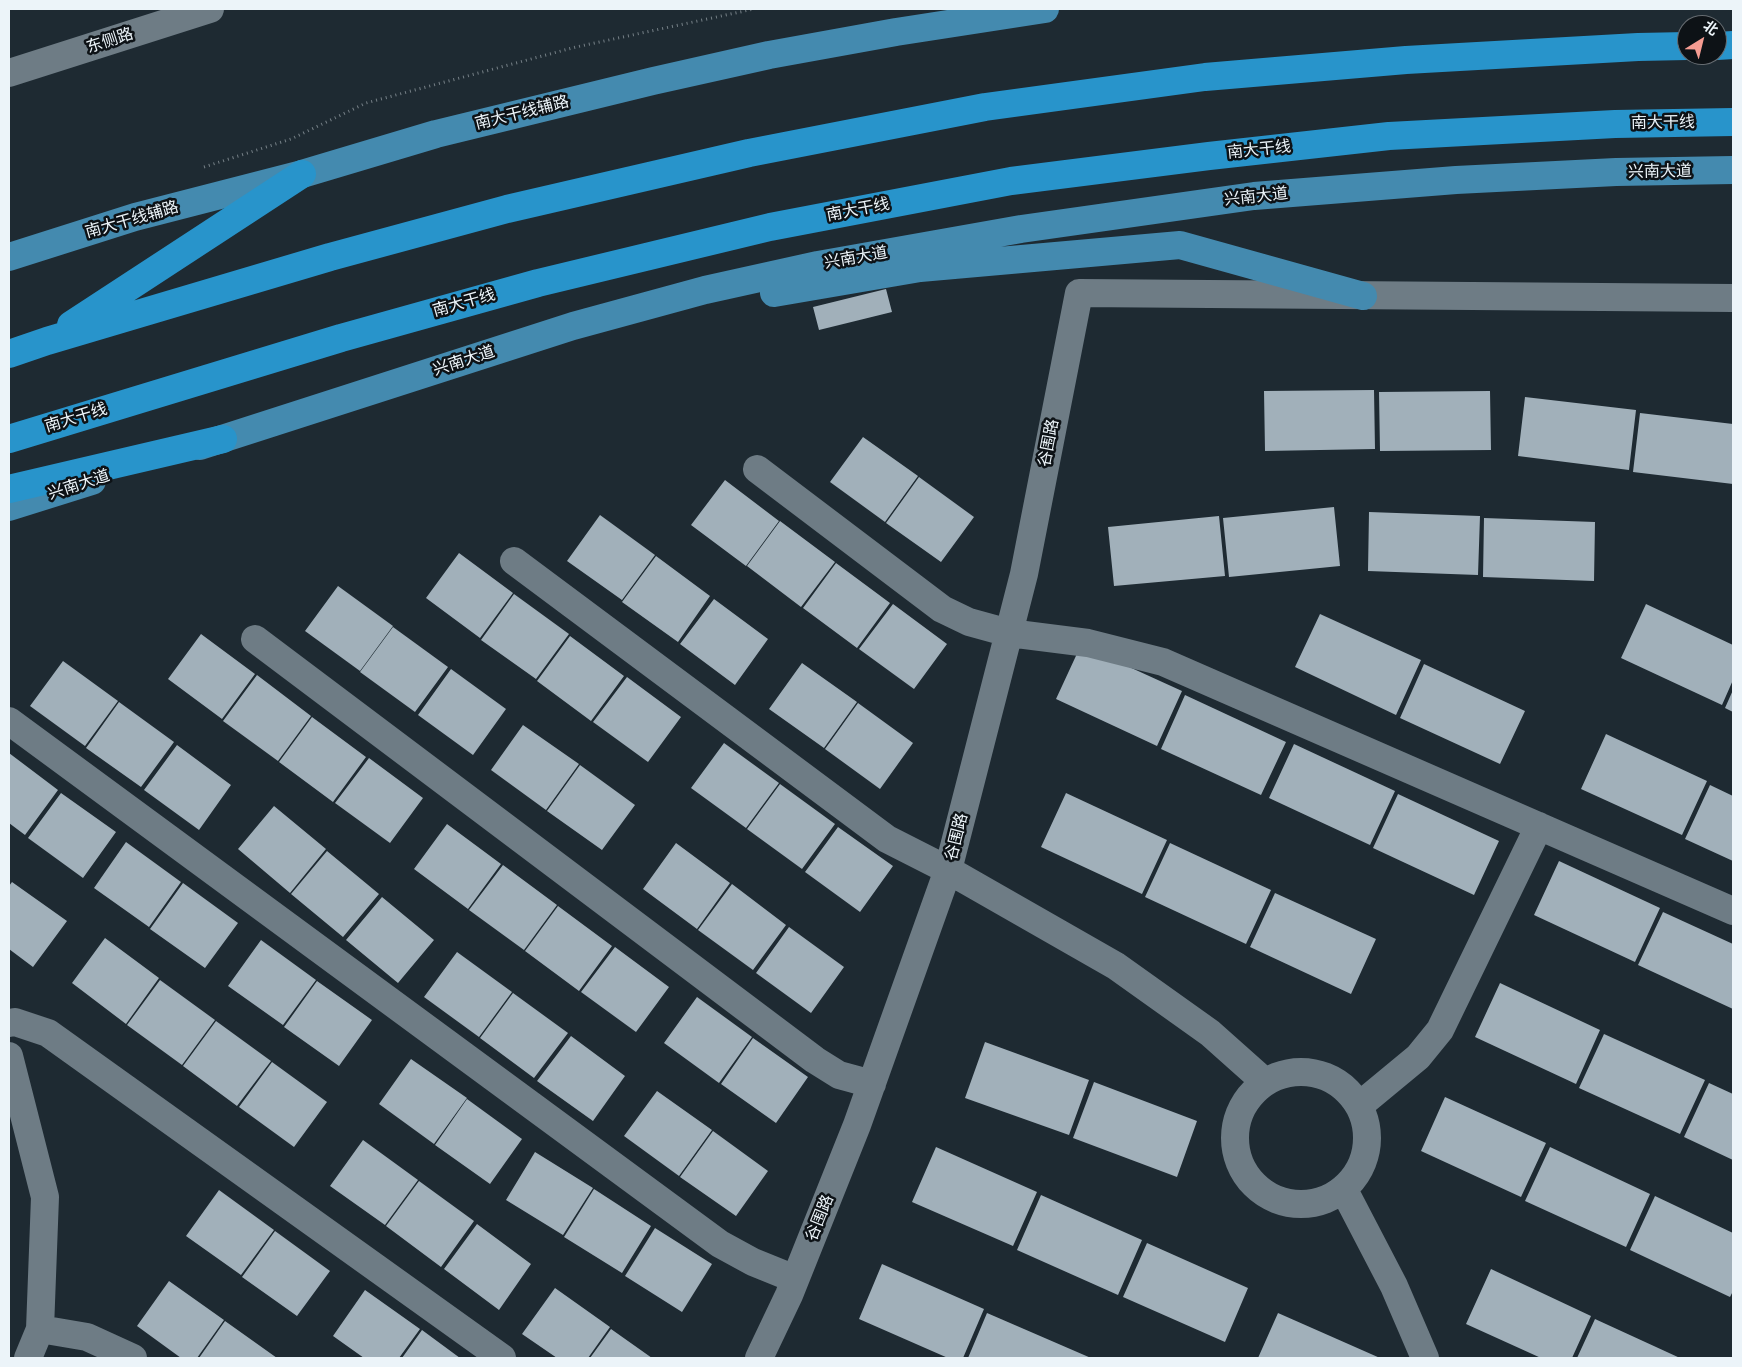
<!DOCTYPE html>
<meta charset="utf-8">
<style>
body{margin:0}
#map{position:relative;width:1742px;height:1367px;overflow:hidden;background:#1e2a32;font-family:Karla,"Noto Sans SC",sans-serif}
canvas{display:block}
.frame{position:absolute;inset:0;border:10px solid #ecf4f9;pointer-events:none}
.north{position:absolute;left:1677px;top:15px;width:50px;height:50px;box-sizing:border-box;background:#0d1216;border:1px solid #666c71;border-radius:50%;rotate:36deg;font-size:14px;font-weight:700;line-height:20px;text-align:center;color:#ecf4f9}
.north::after{content:'';display:block;margin:auto;width:18px;height:22px;background:#f59c92;clip-path:polygon(50% 0,100% 100%,50% 72%,0 100%)}
</style>
<div id="map">
<canvas width="1742" height="1367"></canvas>
<div class="frame"></div>
<div class="north">北</div>
</div>
<script>
const c = document.querySelector('canvas').getContext('2d');
c.lineJoin = 'round';
function fill(path, color) {
  c.fillStyle = color;
  c.fill(path, 'evenodd');
}
function strokePath(path, color, width, dash) {
  c.strokeStyle = color;
  c.lineWidth = width;
  c.lineCap = dash ? 'butt' : 'round';
  c.setLineDash(dash || []);
  c.stroke(path);
}
function label(font, color, halo, rows, align = 'center') {
  c.font = font + ' Karla,"Noto Sans SC",sans-serif';
  c.lineWidth = 5;
  c.setLineDash([]);
  c.textBaseline = 'middle';
  c.strokeStyle = halo;
  c.fillStyle = color;
  for (const [text, x, y, turn = 0] of rows) {
    c.save();
    c.translate(x, y);
    c.rotate((+turn || 0) * Math.PI / 180);
    c.textAlign = isNaN(turn) ? turn : align;
    if (halo) c.strokeText(text, 0, 0);
    c.fillText(text, 0, 0);
    c.restore();
  }
}
const building = new Path2D(`
 M886 289 892 312 819 330 813 307Z
 M1374 390 1375 449 1265 451 1264 391Z
 M1490 391 1491 450 1380 451 1379 392Z
 M1525 397 1636 410 1629 470 1518 456Z
 M1640 413 1733 424V484L1633 472Z
 M863 437 918 476 885 522 830 482Z
 M919 477 974 517 941 562 886 523Z
 M725 480 779 521 746 566 691 525Z
 M1334 507 1340 566 1229 577 1223 518Z
 M1369 512 1480 516 1478 575 1368 571Z
 M600 515 655 555 622 600 567 561Z
 M1219 516 1225 576 1114 586 1108 527Z
 M1484 518 1595 522 1594 581 1483 577Z
 M780 521 835 562 801 607 747 566Z
 M459 553 513 593 480 638 426 598Z
 M656 556 710 596 678 642 622 602Z
 M836 563 890 603 857 648 803 608Z
 M338 586 393 626 360 671 305 631Z
 M514 594 569 634 536 679 481 640Z
 M714 599 768 639 735 685 680 644Z
 M893 604 947 644 914 689 859 649Z
 M1646 604 1733 645V680L1722 705 1621 658Z
 M1320 614 1421 660 1396 715 1295 667Z
 M393 627 448 667 415 712 360 672Z
 M201 634 255 674 222 719 168 679Z
 M570 636 624 676 591 721 537 681Z
 M1081 645 1182 691 1157 746 1056 699Z
 M63 661 118 701 85 746 30 706Z
 M802 663 857 702 824 748 769 709Z
 M1424 664 1525 711 1500 764 1400 718Z
 M451 669 506 709 473 755 418 715Z
 M257 675 311 716 278 761 223 721Z
 M627 677 681 717 648 762 593 722Z
 M1733 690V712L1725 708Z
 M1185 695 1286 742 1261 795 1161 749Z
 M119 702 174 742 141 787 86 748Z
 M858 703 913 743 880 789 825 749Z
 M312 717 366 757 333 802 279 762Z
 M523 725 579 764 546 810 491 770Z
 M1606 734 1707 781 1682 835 1581 789Z
 M724 743 779 783 746 828 691 788Z
 M1294 744 1395 791 1370 845 1269 798Z
 M177 745 231 785 199 830 144 790Z
 M9 753 58 790 25 835 9 823Z
 M369 758 423 798 390 843 335 803Z
 M580 765 635 805 602 850 547 811Z
 M780 784 835 824 802 869 747 829Z
 M1710 785 1733 796V861L1685 839Z
 M61 793 116 832 83 878 28 838Z
 M1066 793 1167 840 1142 894 1041 847Z
 M1398 794 1499 841 1474 895 1373 848Z
 M274 806 326 849 290 893 238 849Z
 M447 824 501 864 468 909 414 869Z
 M838 827 893 866 860 912 805 872Z
 M126 842 181 882 149 927 94 888Z
 M676 843 730 883 697 929 643 889Z
 M1170 843 1271 890 1246 944 1145 897Z
 M327 851 379 894 343 937 291 894Z
 M1559 861 1660 908 1635 962 1534 915Z
 M503 865 557 905 524 950 469 910Z
 M12 882 67 921 33 967 9 949V886Z
 M183 883 238 923 205 968 150 929Z
 M732 884 786 925 753 970 698 930Z
 M1275 893 1376 939 1351 994 1250 947Z
 M382 897 434 940 398 983 346 940Z
 M558 906 612 946 579 991 525 951Z
 M1663 912 1733 944V1009L1638 965Z
 M789 927 844 967 811 1013 756 973Z
 M105 938 159 978 126 1024 72 983Z
 M261 940 316 980 283 1025 228 986Z
 M615 947 669 987 636 1032 581 992Z
 M457 952 512 992 479 1037 424 997Z
 M160 980 215 1020 182 1065 127 1025Z
 M317 981 372 1020 339 1066 284 1027Z
 M1500 983 1600 1030 1576 1084 1475 1037Z
 M513 993 568 1033 534 1078 480 1038Z
 M697 997 752 1037 719 1083 664 1043Z
 M216 1021 271 1061 237 1106 183 1066Z
 M1604 1034 1705 1080 1680 1134 1579 1088Z
 M571 1036 625 1076 593 1121 537 1081Z
 M753 1038 808 1077 776 1123 721 1084Z
 M985 1042 1089 1080 1069 1135 965 1098Z
 M411 1059 467 1098 434 1144 379 1104Z
 M272 1062 327 1102 294 1147 239 1107Z
 M1094 1082 1197 1121 1177 1177 1073 1138Z
 M1709 1083 1733 1094V1160L1684 1137Z
 M657 1091 712 1130 679 1176 624 1136Z
 M1445 1097 1546 1143 1521 1197 1421 1151Z
 M467 1099 522 1139 490 1184 435 1145Z
 M713 1131 768 1171 736 1216 680 1177Z
 M363 1140 418 1180 385 1225 330 1186Z
 M936 1147 1037 1192 1013 1246 912 1202Z
 M1550 1147 1650 1194 1626 1247 1525 1201Z
 M535 1152 593 1188 563 1235 506 1200Z
 M419 1181 474 1221 441 1267 386 1226Z
 M594 1189 651 1226 622 1273 564 1237Z
 M219 1190 274 1230 241 1275 186 1236Z
 M1041 1195 1142 1240 1118 1295 1017 1250Z
 M1655 1196 1733 1233V1291L1730 1297 1630 1250Z
 M477 1224 531 1264 499 1310 444 1269Z
 M655 1228 712 1264 682 1312 625 1276Z
 M275 1231 330 1271 297 1316 242 1277Z
 M1147 1243 1248 1288 1225 1342 1123 1297Z
 M882 1264 984 1309 963 1358H948L859 1319Z
 M1491 1269 1591 1316 1572 1358H1541L1466 1324Z
 M169 1281 224 1320 197 1358H181L137 1326Z
 M555 1288 610 1327 588 1358H557L522 1334Z
 M365 1290 420 1329 399 1358H364L333 1336Z
 M987 1313 1091 1358H968Z
 M1278 1313 1380 1358H1258Z
 M1595 1319 1680 1358H1577Z
 M225 1321 277 1358H199Z
 M611 1329 652 1358H590Z
 M422 1330 460 1358H402Z`);
const path = new Path2D(`
 M204 167 291 139 366 103 576 47 754 9`);
const minor = new Path2D(`
 M9 73 210 9
 M757 469 942 609 969 622 1009 633 1088 643 1163 662 1733 911
 M514 561 887 839 948 870 1116 966 1210 1033 1265 1082
 M255 639 815 1060 839 1075 872 1084
 M9 721 720 1244 753 1262 795 1279
 M9 1023 15 1022 48 1033 502 1358
 M9 1056 45 1197 40 1329 28 1358
 M1235 1138a66 66 0 1 1 132 0a66 66 0 1 1-132 0Z
 M1360 1105 1418 1057 1440 1030 1539 826
 M1344 1190 1394 1286 1425 1358
 M40 1329 87 1337 133 1358
 M759 1358 789 1295 857 1125 948 870 1024 574 1079 293 1733 298`);
const major = new Path2D(`
 M9 257 135 217 302 174 436 134 653 81 769 55 896 32 1045 9
 M774 293 920 268 1180 245 1363 296
 M200 446 573 326 705 290 818 265 1021 229 1254 196 1456 180 1616 172 1733 170
 M9 507 92 481`);
const highway = new Path2D(`
 M1717 46 1733 45
 M71 325 302 174
 M9 354 47 341 330 257 507 209 749 153 985 107 1205 77 1406 60 1638 47 1687 46
 M9 439 341 338 538 283 770 227 1011 181 1209 156 1389 136 1615 124 1733 122
 M9 489 223 439`);
const streetNames = [
 ["东侧路",110,41,-18],
 ["南大干线辅路",522,113,-14],
 ["南大干线",1663,123,-1],
 ["南大干线",1259,150,-6],
 ["兴南大道",1660,172,-1],
 ["兴南大道",1256,197,-6],
 ["南大干线",858,210,-11],
 ["南大干线辅路",132,220,-16],
 ["兴南大道",856,258,-10],
 ["南大干线",464,303,-16],
 ["兴南大道",464,361,-18],
 ["南大干线",76,418,-17],
 ["谷围路",1049,443,-79],
 ["兴南大道",79,485,-18],
 ["谷围路",957,837,-76],
 ["谷围路",820,1218,-68]
];
fill(building, '#a1b0ba');
strokePath(path, '#768087', 3, [1, 4]);
strokePath(minor, '#6e7c85', 28);
strokePath(major, '#448aaf', 28);
strokePath(highway, '#2894cb', 28);
label('16px', '#ecf4f9', '#0d1216', streetNames);
</script>
